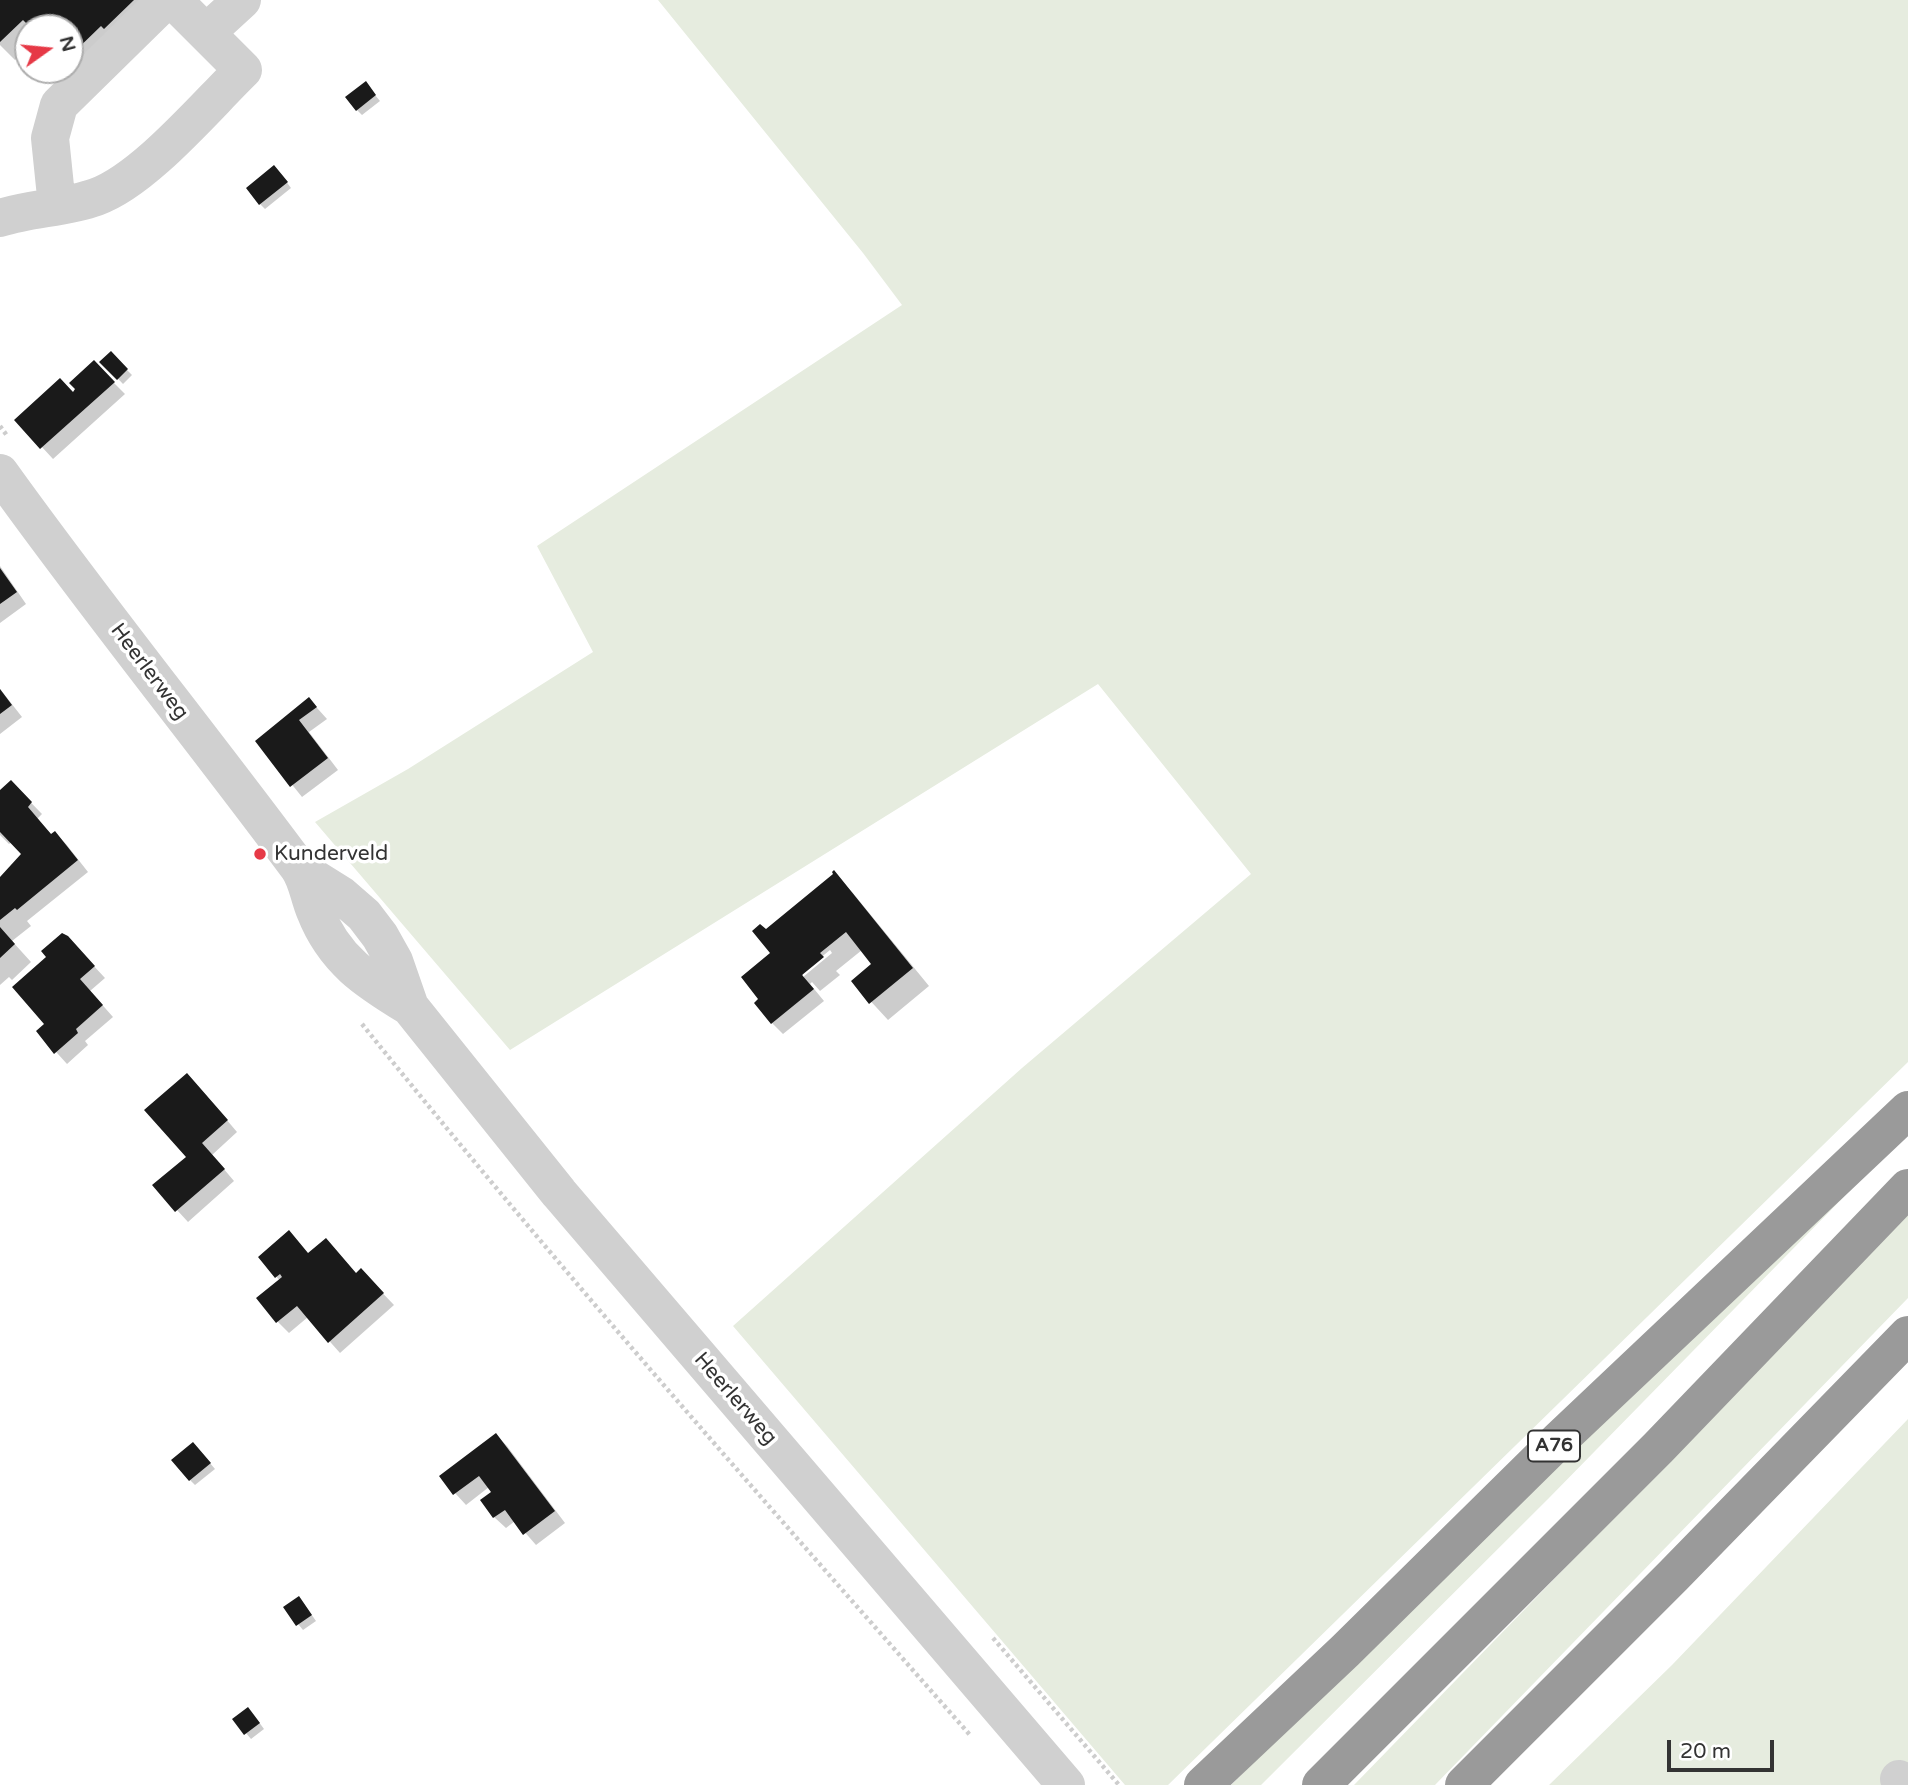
<!DOCTYPE html>
<style>
body{margin:0}
#map{position:relative;width:1908px;height:1785px;overflow:hidden;background:#fff;font-family:"Varela Round",sans-serif}
canvas{display:block}
.north{position:absolute;left:14px;top:14px;width:70px;height:70px;box-sizing:border-box;background:#fff;border:2px solid #adadad;border-radius:50%;rotate:75deg;font-size:19px;font-weight:700;line-height:28px;text-align:center;color:#333}
.north::after{content:'';display:block;margin:auto;width:24px;height:32px;background:#e63946;clip-path:polygon(50% 0,100% 100%,50% 72%,0 100%)}
.scale{position:absolute;left:1667px;top:1740px;width:107px;height:32px;box-sizing:border-box;border:4px solid #333;border-top:0;padding-left:9px;font-size:21px;line-height:24px;white-space:nowrap;color:#333;-webkit-text-stroke:5px #fff;paint-order:stroke}
</style>
<div id="map">
<canvas width="1908" height="1785"></canvas>
<div class="north">N</div>
<div class="scale">20 m</div>
</div>
<script>
const c = document.querySelector('canvas').getContext('2d');
c.lineJoin = 'round';
function fill(path, color) {
  c.fillStyle = color;
  c.fill(path, 'evenodd');
}
function strokePath(path, color, width, dash) {
  c.strokeStyle = color;
  c.lineWidth = width;
  c.lineCap = dash ? 'butt' : 'round';
  c.setLineDash(dash || []);
  c.stroke(path);
}
function label(font, color, halo, rows, align = 'center') {
  c.font = font + ' "Varela Round",sans-serif';
  c.lineWidth = 7;
  c.setLineDash([]);
  c.textBaseline = 'middle';
  c.strokeStyle = halo;
  c.fillStyle = color;
  for (const [text, x, y, turn = 0] of rows) {
    c.save();
    c.translate(x, y);
    c.rotate((+turn || 0) * Math.PI / 180);
    c.textAlign = isNaN(turn) ? turn : align;
    if (halo) c.strokeText(text, 0, 0);
    c.fillText(text, 0, 0);
    c.restore();
  }
}
const green = new Path2D(`
 M658 0H1908V1062L1168 1785H1125L733 1326 1022 1068 1251 874 1098 684 510 1050 315 822 408 769 593 652 537 546 902 305 863 253Z
 M1878 1162 1548 1499 1261 1785H1231L1532 1486Z
 M1908 1215V1298L1435 1785H1354Z
 M1908 1419V1777L1891 1785H1549L1672 1665Z`);
const shadow = new Path2D(`
 M0 0H180L70 69V28H28V48L15 60 0 45Z
 M370 89 380 101 362 115 357 110Z
 M279 172 291 188 265 209 260 204Z
 M111 354 132 375 123 384 102 362Z
 M94 363 125 394 53 459 17 420 73 394Z
 M0 566 26 604 0 623Z
 M0 689 22 717 0 734Z
 M309 699 327 719 309 732 338 770 302 797 257 741Z
 M11 782 42 814 37 819 52 835 55 833 66 844 88 872 27 921 31 926 12 941 31 962 12 980 9 977 0 985V880L24 854 12 842 9 844 0 835V792Z
 M835 875 852 892 929 986 888 1020 853 982 874 964 862 950 836 971 840 975 820 991 812 982 810 984 824 1001 783 1034 772 1023 773 953 766 931ZM830 950 832 953 803 977V972Z
 M79 950 105 978 90 991 113 1017 85 1041 88 1045 67 1064 38 1032 46 1024 48 957Z
 M198 1086 237 1132 212 1155 234 1181 188 1222 155 1186 188 1157Z
 M309 1255 372 1282 394 1305 340 1353 308 1317 289 1333 278 1322 280 1281 260 1257Z
 M496 1435 507 1446 565 1523 536 1545 515 1521 506 1528 494 1517 493 1492 489 1487 466 1505 455 1493Z
 M198 1449 215 1469 195 1485 190 1480Z
 M304 1604 316 1621 303 1630 285 1608Z
 M253 1714 264 1729 251 1739 234 1719Z`);
const building = new Path2D(`
 M0 0H134L104 29 101 26 70 56V28H31L23 20 0 42Z
 M366 81 376 95 356 111 345 97Z
 M274 165 288 182 259 205 246 188Z
 M111 351 128 369 117 380 99 362Z
 M94 360 115 382 40 449 14 420 60 378 73 392 75 389 69 383Z
 M0 568 17 592 0 604Z
 M0 689 12 705 0 714Z
 M309 697 317 707 299 720 328 758 290 787 255 741Z
 M11 780 32 802 28 807 51 834 55 831 78 860 17 910 15 908 0 920V877L21 854 0 832V790Z
 M834 870 913 968 869 1004 851 981 871 964 846 932 820 953 824 957 802 975 814 989 771 1024 754 1003 758 999 741 977 770 953 752 931 760 924 766 929 833 874 832 872Z
 M0 927 15 944 0 958Z
 M62 933 68 936 95 966 80 979 103 1005 76 1029 78 1033 54 1054 36 1031 44 1024 12 987 46 957 41 951Z
 M187 1073 228 1120 202 1143 225 1169 175 1212 152 1185 186 1157 144 1110Z
 M289 1230 308 1253 326 1238 356 1273 361 1268 384 1293 328 1343 297 1306 276 1323 256 1298 282 1277 280 1274 275 1278 258 1257Z
 M496 1433 555 1511 523 1535 505 1510 493 1518 480 1500 491 1492 479 1476 453 1495 439 1476Z
 M193 1442 211 1463 189 1481 171 1460Z
 M299 1596 312 1615 296 1626 283 1607Z
 M248 1707 260 1723 244 1735 232 1719Z`);
const path = new Path2D(`
 M0 426 8 437
 M362 1024C557 1267 764 1501 970 1735
 M993 1638 1119 1785`);
const minor = new Path2D(`
 M206 33 242 0
 M57 206 50 138 59 105 166 0
 M0 218C31 208 65 208 96 197 144 180 205 107 243 70L173 0
 M0 473C96 607 200 735 298 867 307 879 309 897 315 911 334 960 367 981 410 1007
 M301 870 341 895 364 915 380 936 394 961 410 1007 559 1193 1066 1785
 M1899 1779 1904 1785`);
const highway = new Path2D(`
 M1203 1785 1345 1651 1559 1440 1908 1110
 M1321 1785 1658 1448 1908 1188
 M1464 1785 1673 1576 1908 1335`);
const markers = [
 [260,854,7,"#e63946"]
];
const shields = [
 [1554,1446,52]
];
const shieldNames = [
 ["A76",1554,1446]
];
const streetNames = [
 ["Heerlerweg",149,672,53],
 ["Heerlerweg",735,1399,49]
];
const poiNames = [
 ["Kunderveld",274,854]
];
fill(green, '#e6ecdf');
fill(shadow, '#0003');
fill(building, '#1a1a1a');
strokePath(path, '#cdcdcd', 4.5, [3.5, 3.5]);
strokePath(minor, '#d0d0d0', 38);
strokePath(highway, '#9a9a9a', 38);
for (const [x, y, r, color] of markers) {
  const dot = new Path2D();
  dot.arc(x, y, r, 0, 2 * Math.PI);
  c.fillStyle = color;
  c.fill(dot);
  strokePath(dot, '#fff', 2.5);
}
for (const [x, y, w] of shields) {
  const box = new Path2D();
  box.roundRect(x - w / 2, y - 15.5, w, 31, 5);
  c.fillStyle = '#fff';
  c.fill(box);
  strokePath(box, '#333', 2);
}
label('bold 19px', '#333', null, shieldNames);
label('21px', '#333', '#fff', streetNames);
label('21px', '#333', '#fff', poiNames, 'left');
</script>
